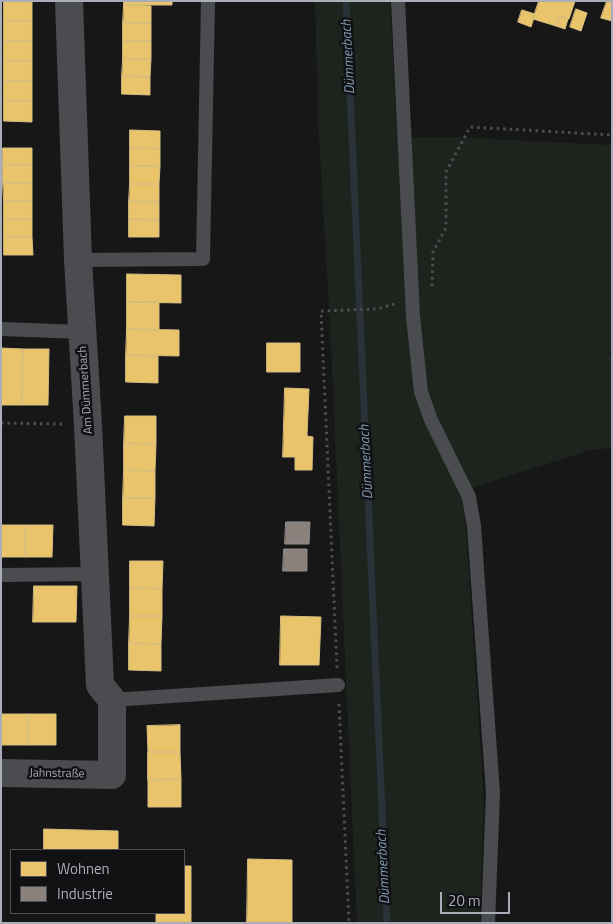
<!DOCTYPE html>
<meta charset="utf-8">
<style>
body{margin:0}
#map{position:relative;width:613px;height:924px;overflow:hidden;background:#171717;font-family:"Titillium Web",sans-serif}
canvas{display:block}
.frame{position:absolute;inset:0;border:2px solid #a8adb8;pointer-events:none}
.legend{position:absolute;left:10px;top:849px;width:175px;height:65px;box-sizing:border-box;background:#111113;border:1px solid #4d4f55;margin:0;padding:6px 9px;list-style:none;font-size:15px;color:#a8adb8}
.legend li{display:flex;align-items:center;gap:10px;height:25px}
.legend b{width:25px;border:1px solid #4d4f55}
.scale{position:absolute;left:440px;top:892px;width:70px;height:22px;box-sizing:border-box;border:2px solid #a8adb8;border-top:0;padding-left:6px;font-size:15px;line-height:18px;white-space:nowrap;color:#a8adb8;-webkit-text-stroke:4px #111113;paint-order:stroke}
</style>
<div id="map">
<canvas width="613" height="924"></canvas>
<div class="frame"></div>
<ul class="legend">
<li><b style="height:14px;background:#e9c46a"></b>Wohnen</li>
<li><b style="height:14px;background:#8a817c"></b>Industrie</li>
</ul>
<div class="scale">20 m</div>
</div>
<script>
const c = document.querySelector('canvas').getContext('2d');
c.lineJoin = 'round';
function fill(path, color) {
  c.fillStyle = color;
  c.fill(path, 'evenodd');
}
function strokePath(path, color, width, dash) {
  c.strokeStyle = color;
  c.lineWidth = width;
  c.lineCap = dash ? 'butt' : 'round';
  c.setLineDash(dash || []);
  c.stroke(path);
}
function label(font, color, halo, rows, align = 'center') {
  c.font = font + ' "Titillium Web",sans-serif';
  c.lineWidth = 5;
  c.setLineDash([]);
  c.textBaseline = 'middle';
  c.strokeStyle = halo;
  c.fillStyle = color;
  for (const [text, x, y, turn = 0] of rows) {
    c.save();
    c.translate(x, y);
    c.rotate((+turn || 0) * Math.PI / 180);
    c.textAlign = isNaN(turn) ? turn : align;
    if (halo) c.strokeText(text, 0, 0);
    c.fillText(text, 0, 0);
    c.restore();
  }
}
const green = new Path2D(`
 M315 1H390L397 138 450 137 612 145V352L606 353 612 355V448L590 450 475 487 464 499 484 800 480 923H357L330 324 318 120Z`);
const homes = new Path2D(`
 M4 1H32V21H4Z
 M124 1H172V5H124Z
 M539 1H575L569 19 559 16 556 26 533 19Z
 M607 1H612V21L601 18Z
 M124 5 151 6V23H123Z
 M576 9 587 13 581 31 570 27Z
 M522 10 535 14 531 27 518 22Z
 M559 16 568 19 565 29 556 26Z
 M4 21H32V41H4Z
 M123 23H151V41H123Z
 M4 41H32V61H4Z
 M123 41H151V59H123Z
 M123 59H151L150 77 122 76Z
 M4 61H32V81H4Z
 M122 76 150 77V95L122 94Z
 M4 81H32V101H4Z
 M4 101H32V122L4 121Z
 M130 130 160 131V149L130 148Z
 M3 148H32V165H3Z
 M130 148 160 149V166H130Z
 M3 165H32V183H3Z
 M130 166H160L159 184H130Z
 M3 183H32V201H4Z
 M130 184H159V202L129 201Z
 M4 201H32V219H4Z
 M129 201 159 202V220L129 219Z
 M4 219H32V237H4Z
 M129 219 159 220V237H129Z
 M4 237H32L33 255H4Z
 M127 274 181 275V303L127 302Z
 M127 302H159V330L127 329Z
 M127 329 179 330V356L126 355Z
 M267 343H300V372H267Z
 M1 348 23 349 22 405H1Z
 M23 349H49L48 405H22Z
 M126 355 158 356V383L126 382Z
 M285 388 309 389 307 436 313 437 312 470H295V457H283Z
 M125 416H156V444L124 443Z
 M124 443 156 444 155 471 124 470Z
 M124 470 155 471V498H123Z
 M123 498H155L154 526 123 525Z
 M1 525H25V557H1Z
 M25 525H53L52 557H25Z
 M130 561H163L162 589 130 588Z
 M34 586H77L76 622H33Z
 M130 588 162 589V616H130Z
 M130 616H162L161 644 129 643Z
 M281 616 321 617 319 665H280Z
 M129 643 161 644V671L129 670Z
 M1 714H29L28 745H1Z
 M29 714H56V745H28Z
 M180 725V752H148L147 726Z
 M148 752H180L181 779 148 780Z
 M181 779V807H148V780Z
 M44 829 118 831V850H44Z
 M248 859 292 860V923H247Z
 M184 866H191V923H156V913H184Z`);
const industry = new Path2D(`
 M286 522H310L309 544H285Z
 M284 549H307V571H283Z`);
const stream = new Path2D(`
 M346 1 387 923`);
const path = new Path2D(`
 M432 286 433 252 446 228V172L470 127 612 135
 M1 423 63 424
 M337 668 321 311 376 309 395 304
 M339 704 349 923`);
const lane = new Path2D(`
 M398 1 413 316 421 392 431 420 469 497 474 526 493 793 488 923
 M78 260 203 259 208 1
 M1 329 82 332
 M1 575 94 574
 M112 700 338 685`);
const street = new Path2D(`
 M1 773 112 775V700L100 685 88 425 78 260 69 1`);
const streetNames = [
 ["Am Dümmerbach",86,390,-94],
 ["Jahnstraße",57,774,1]
];
const waterNames = [
 ["Dümmerbach",349,57,-93],
 ["Dümmerbach",367,462,-93],
 ["Dümmerbach",384,867,-93]
];
fill(green, '#1d241e');
fill(homes, '#e9c46a');
strokePath(homes, '#d6bd81', 1);
fill(industry, '#8a817c');
strokePath(industry, '#938e8e', 1);
strokePath(stream, '#2a3239', 7);
strokePath(path, '#4d4e52', 3, [2.5, 4]);
strokePath(lane, '#4b4c50', 14);
strokePath(street, '#4b4c50', 28);
label('12px', '#a8adb8', '#111113', streetNames);
label('italic 14px', '#7f9bb3', '#111113', waterNames);
</script>
